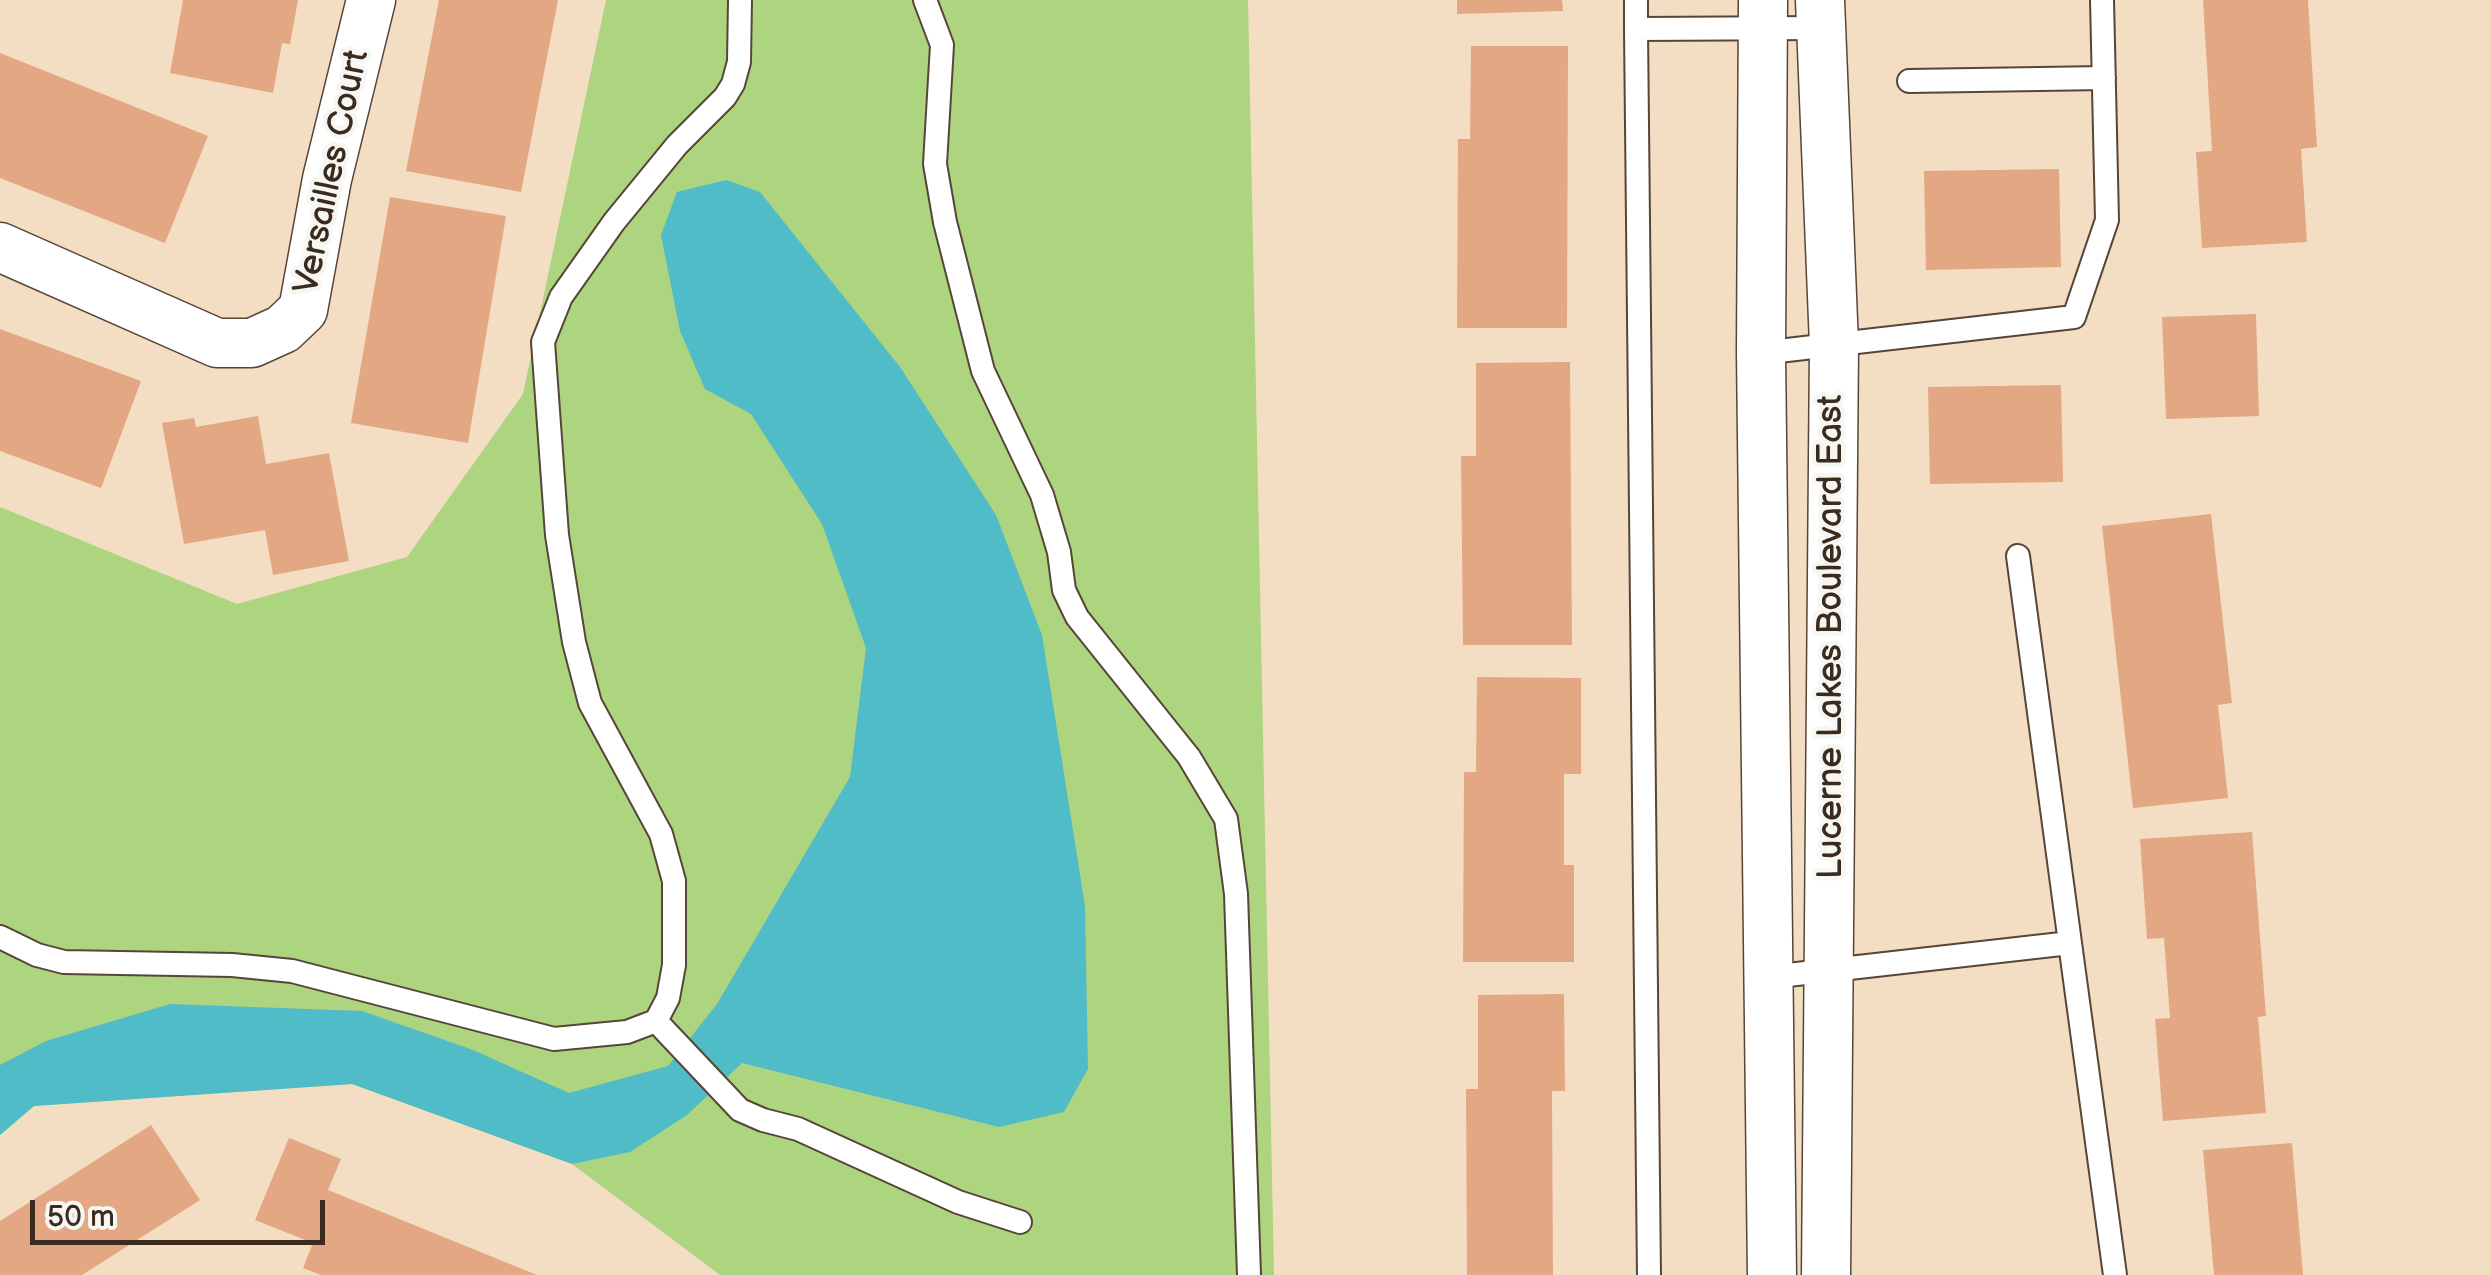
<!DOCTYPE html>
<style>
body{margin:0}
#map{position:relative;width:2491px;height:1275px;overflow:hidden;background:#f3dec3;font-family:"Balsamiq Sans",sans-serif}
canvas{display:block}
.scale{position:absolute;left:30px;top:1200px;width:295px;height:45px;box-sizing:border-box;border:5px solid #3b2a1e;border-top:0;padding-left:12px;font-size:30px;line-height:35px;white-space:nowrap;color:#3b2a1e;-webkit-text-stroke:8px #f6f6f2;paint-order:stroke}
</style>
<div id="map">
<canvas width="2491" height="1275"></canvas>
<div class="scale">50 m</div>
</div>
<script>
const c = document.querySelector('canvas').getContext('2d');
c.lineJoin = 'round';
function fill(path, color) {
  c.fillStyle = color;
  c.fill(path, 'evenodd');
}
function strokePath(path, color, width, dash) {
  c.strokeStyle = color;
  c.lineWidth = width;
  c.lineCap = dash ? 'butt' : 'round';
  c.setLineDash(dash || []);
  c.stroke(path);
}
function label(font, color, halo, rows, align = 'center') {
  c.font = font + ' "Balsamiq Sans",sans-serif';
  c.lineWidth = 9;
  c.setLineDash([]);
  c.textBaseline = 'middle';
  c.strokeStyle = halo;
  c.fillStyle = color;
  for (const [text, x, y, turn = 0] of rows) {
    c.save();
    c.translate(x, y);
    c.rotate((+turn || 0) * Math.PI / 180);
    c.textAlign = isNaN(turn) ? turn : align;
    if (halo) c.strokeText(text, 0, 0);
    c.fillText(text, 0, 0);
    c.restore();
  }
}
const green = new Path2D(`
 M606 0H1248L1274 1275H720L572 1164 352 1084 34 1106 0 1135V507L237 604 407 557 523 394Z`);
const water = new Path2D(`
 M726 180 760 192 900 367 996 515 1042 635 1085 906 1088 1069 1064 1112 999 1127 742 1063 687 1115 630 1152 572 1164 352 1084 34 1106 0 1135V1065L46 1041 170 1004 362 1011 473 1050 569 1093 668 1066 717 1004 850 777 866 648 822 524 751 414 705 389 680 331 661 235 677 192Z`);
const building = new Path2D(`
 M183 0H298L290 44 282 43 273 93 170 73Z
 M439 0H558L521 192 406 171Z
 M1457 0H1562L1563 11 1457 14Z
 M2203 0H2308L2317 147 2301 149 2307 242 2202 248 2196 152 2212 151Z
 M1471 46H1568L1567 328H1457L1458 139H1470Z
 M0 53 208 136 165 243 0 178Z
 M2059 169 2061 267 1926 270 1924 171Z
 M390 197 506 216 468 443 351 423Z
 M2256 314 2259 416 2166 419 2162 317Z
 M0 329 141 381 101 488 0 451Z
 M1570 362 1572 645H1463L1461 456H1476V363Z
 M2061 385 2063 482 1930 484 1928 387Z
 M258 416 266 464 329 453 349 561 273 575 265 530 184 544 162 423 194 418 196 427Z
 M2211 514 2232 703 2218 705 2228 798 2133 808 2102 526Z
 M1477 677 1581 678V774H1564V865H1574V962H1463L1464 772H1476Z
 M2252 832 2266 1016 2258 1017 2266 1113 2163 1121 2155 1019 2170 1018 2164 938 2147 939 2140 839Z
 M1564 994 1565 1091H1552L1553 1275H1467L1466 1089H1478V995Z
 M151 1125 200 1200 82 1275H0V1221Z
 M289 1138 341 1159 328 1190 537 1275H321L303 1268 313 1243 255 1220Z
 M2292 1143 2303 1275H2214L2203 1150Z`);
const service = new Path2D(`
 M925 0 942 45 935 164 945 222 983 371 1042 495 1059 552 1064 590 1077 617 1189 757 1226 819 1236 894 1249 1275
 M1636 29V0
 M1909 81 2104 78
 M1761 353 2074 317 2107 220 2102 0
 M2018 556 2070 943
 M0 937 37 955 64 962 232 965 292 971 554 1039 627 1032 656 1021 668 998 674 965V881L661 834 590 703 574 642 557 535 543 342 561 297 614 222 677 145 725 97 733 84 739 62 740 0
 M1770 977 2070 943 2115 1275
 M656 1021 740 1110 763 1120 798 1129 958 1202 1020 1222
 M1649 1275 1636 29 1821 28`);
const minor = new Path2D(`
 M1763 0 1761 353 1772 1275
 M1820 0 1834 345 1826 1275
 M0 247 217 343H252L283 329 303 310 327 179 371 0`);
const streetNames = [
 ["Versailles Court",333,172,-78],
 ["Lucerne Lakes Boulevard East",1832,637,-90]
];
fill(green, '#add47e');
fill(water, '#4fbcc7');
fill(building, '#e3a783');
strokePath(service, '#574537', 26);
strokePath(minor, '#574537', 51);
strokePath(service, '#fff', 22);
strokePath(minor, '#fff', 48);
label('35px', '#3b2a1e', '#f6f6f2', streetNames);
</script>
